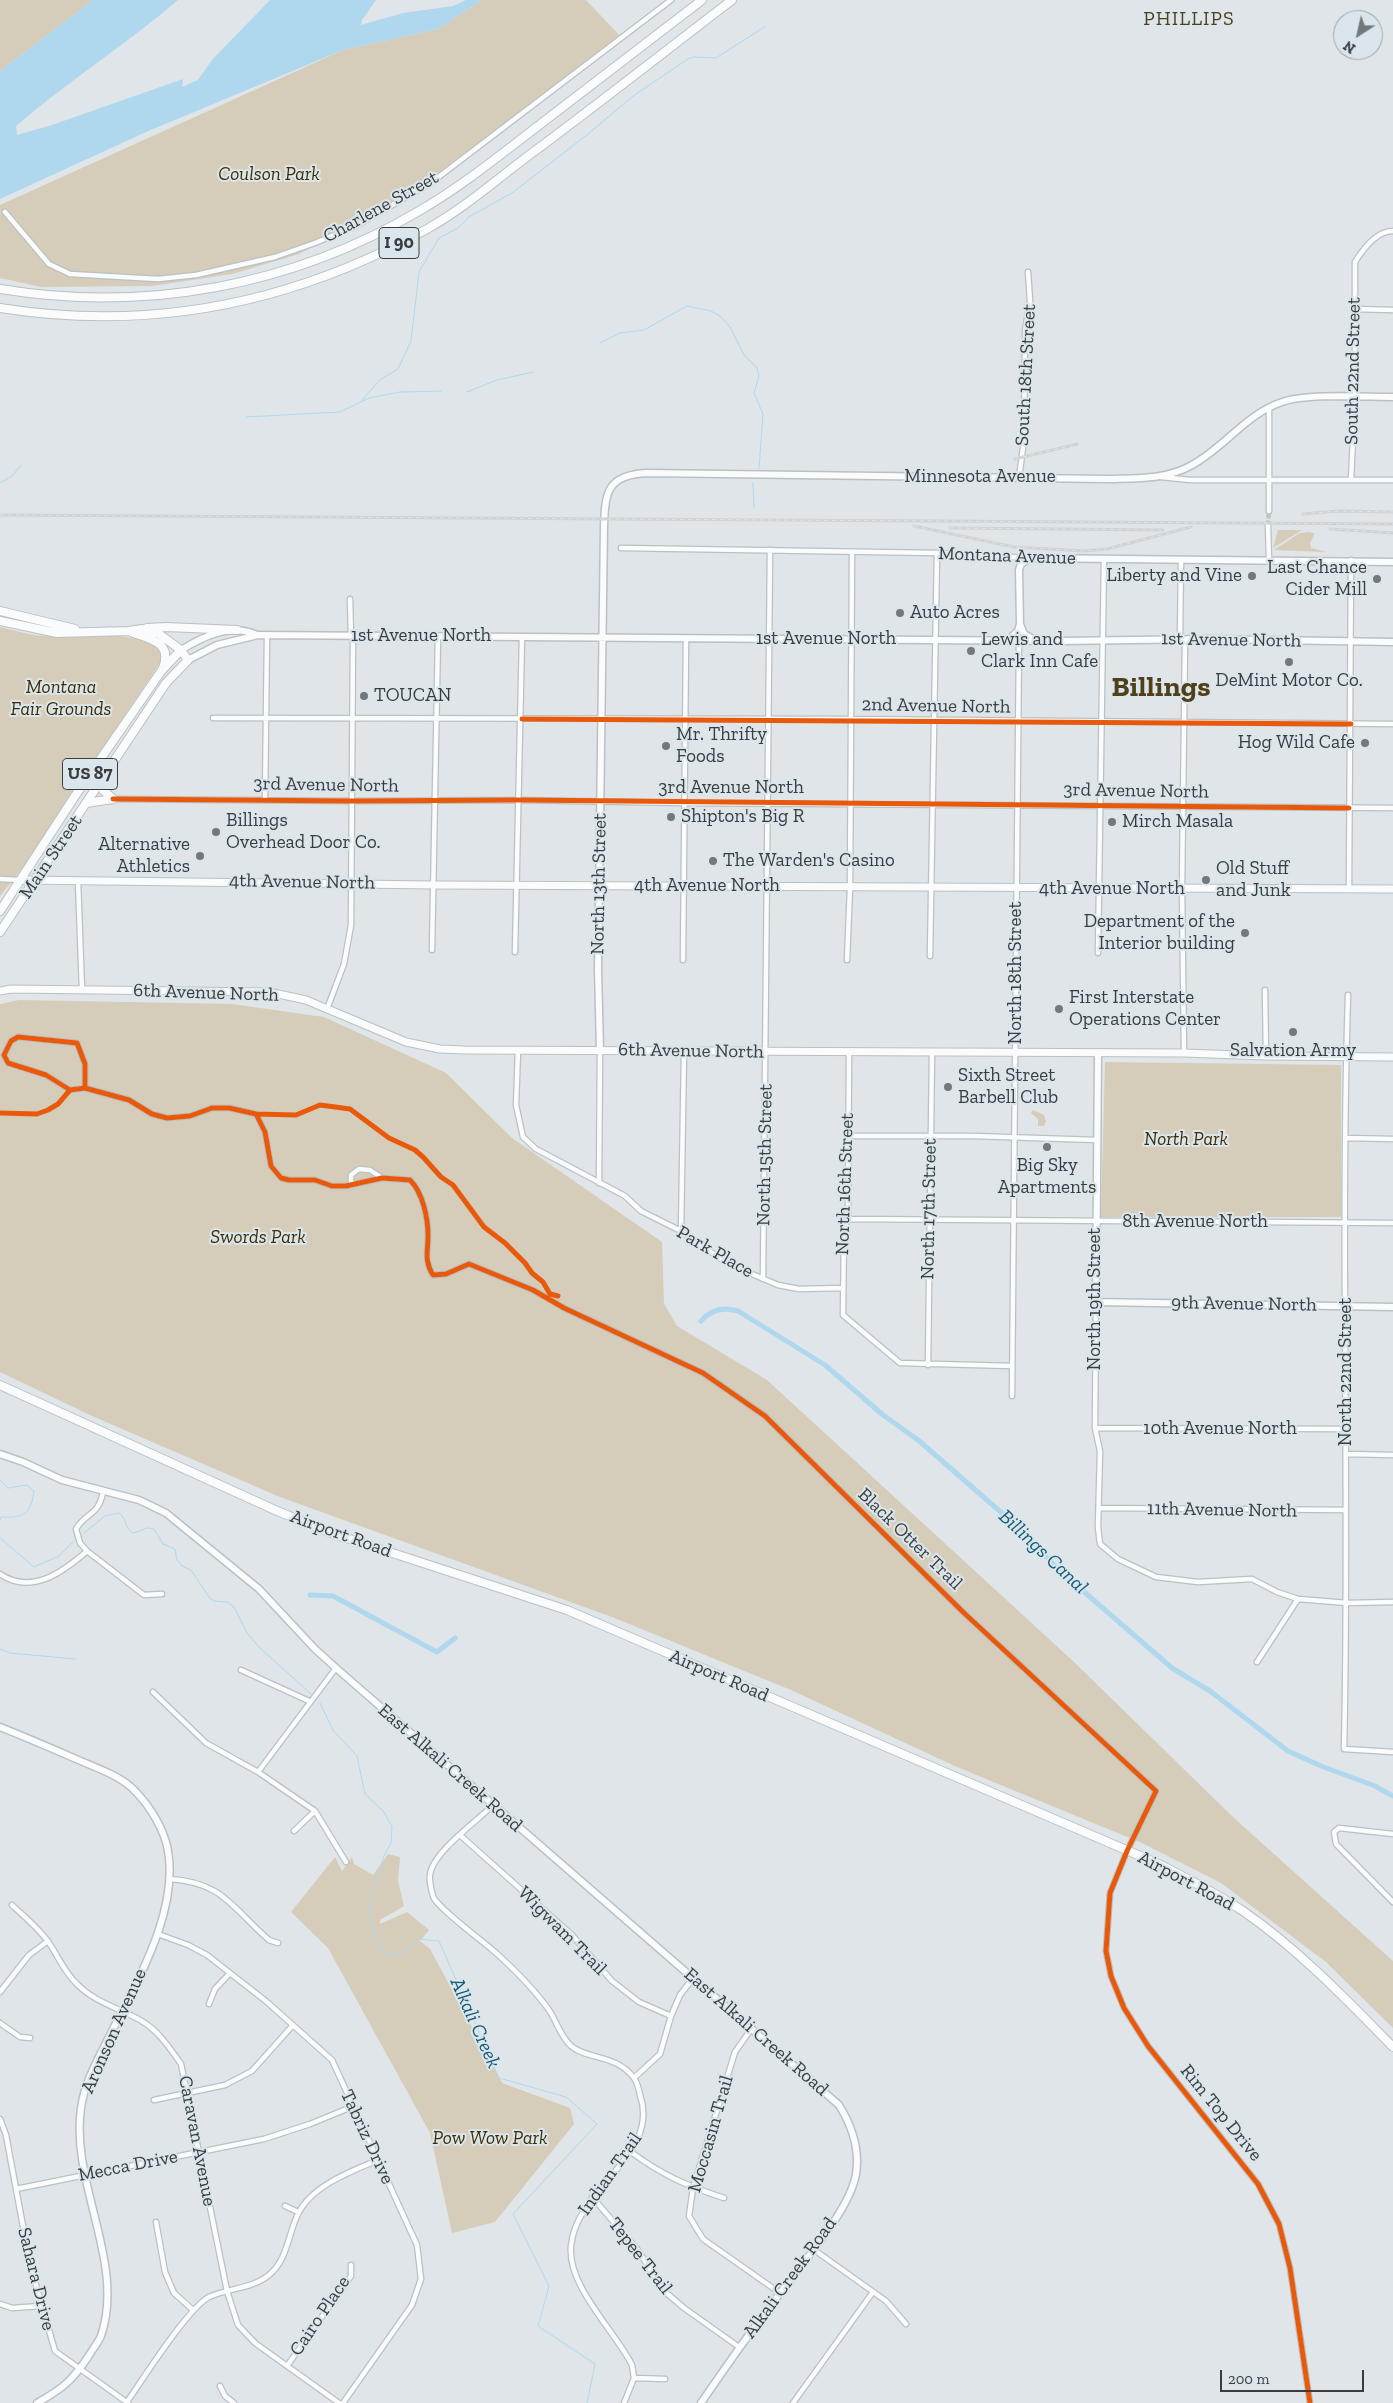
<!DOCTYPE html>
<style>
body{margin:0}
#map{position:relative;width:1393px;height:2403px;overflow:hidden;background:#dfe5e8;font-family:"Zilla Slab",serif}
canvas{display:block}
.north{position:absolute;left:1333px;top:10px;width:50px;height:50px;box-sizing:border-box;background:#dbe6ec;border:1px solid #9aa2a7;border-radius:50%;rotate:215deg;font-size:14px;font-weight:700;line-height:20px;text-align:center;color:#393d3f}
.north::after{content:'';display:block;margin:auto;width:18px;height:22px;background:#73787a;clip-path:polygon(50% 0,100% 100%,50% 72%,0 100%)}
.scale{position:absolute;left:1220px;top:2370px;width:144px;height:22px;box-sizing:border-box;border:2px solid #393d3f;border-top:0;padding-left:6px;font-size:15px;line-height:18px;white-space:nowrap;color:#393d3f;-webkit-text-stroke:4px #dbe6ec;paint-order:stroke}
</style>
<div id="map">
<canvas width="1393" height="2403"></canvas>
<div class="north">N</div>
<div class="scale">200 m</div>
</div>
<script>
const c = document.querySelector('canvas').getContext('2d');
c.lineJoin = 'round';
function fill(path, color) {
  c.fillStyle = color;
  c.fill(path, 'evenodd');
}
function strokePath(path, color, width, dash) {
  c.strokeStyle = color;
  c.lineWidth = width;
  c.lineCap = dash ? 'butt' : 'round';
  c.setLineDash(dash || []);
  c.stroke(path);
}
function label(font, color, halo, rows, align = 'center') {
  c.font = font + ' "Zilla Slab",serif';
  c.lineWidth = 4;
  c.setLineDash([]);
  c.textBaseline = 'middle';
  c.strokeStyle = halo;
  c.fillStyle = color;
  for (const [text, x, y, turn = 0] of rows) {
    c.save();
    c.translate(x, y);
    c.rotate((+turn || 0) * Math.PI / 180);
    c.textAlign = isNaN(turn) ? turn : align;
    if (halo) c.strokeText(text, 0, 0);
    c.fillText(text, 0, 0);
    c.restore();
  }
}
const green = new Path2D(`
 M0 0H93L0 71Z
 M482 0H586L622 38 432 182 299 254 232 274 152 286 41 287 0 278V205L343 50 438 29Z
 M1278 530H1302L1273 548Z
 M1307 532 1315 533 1310 543 1311 548 1326 552 1274 550 1300 533Z
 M0 627C16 631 32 636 49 636 85 638 131 627 161 651L162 660 28 861 0 896Z
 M19 1000 232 1004 324 1017 446 1073 512 1138 662 1242 664 1304 677 1326 767 1380 1074 1662 1234 1818 1393 1961V2028L1326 1962 1221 1883 1142 1843 957 1767 791 1690 612 1617 280 1497 92 1416 0 1372V1004Z
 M1105 1062 1341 1065V1217H1101Z
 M1033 1110 1044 1115 1046 1122 1044 1126H1038V1119L1031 1113Z
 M388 1854 400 1857 398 1881 404 1906 380 1920V1924L407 1912 429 1930 420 1941 430 1949 502 2083 570 2108 574 2124 495 2222 452 2233 430 2133 328 1948 291 1912 335 1857 342 1871 352 1857 354 1864 373 1875Z`);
const water = new Path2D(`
 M93 0H178C126 45 68 81 16 126L17 135 52 125 183 79 182 87 198 80 212 60 270 0H376L362 20 361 25 403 13 453 6 466 0H482L438 29 343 50 146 132 0 199V71Z`);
const stream = new Path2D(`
 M600 343 620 333 644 330 687 306 711 311 720 316 730 327 744 355 757 368 759 376 754 393 763 414 759 469
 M467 392 497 380 533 372
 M362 400 381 379 398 369 411 341 419 272 439 238 458 228 469 217 512 193 588 134 633 96 688 59 694 57 716 58 766 26
 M246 417 340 412 369 398 400 392 441 391
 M0 483 12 476 21 465
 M753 483 754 507
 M0 1480 8 1488 27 1485 34 1491C31 1515 23 1518 1 1517L0 1520
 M84 1533 105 1516 119 1513C128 1519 124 1530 134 1533L147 1528 154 1529 163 1544 175 1549 177 1560 182 1566 191 1570 209 1597 214 1601 227 1602 234 1607 247 1633 260 1648 311 1694
 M0 1538 34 1567 59 1556 73 1542
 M0 1649 10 1653 75 1659
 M320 1703 333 1730 357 1756 365 1794 384 1812 392 1827 391 1843 383 1858 368 1912 381 1952 401 1955 416 1939 439 1941 499 2078 566 2097 597 2124 513 2214 549 2286 538 2326 595 2364 587 2403`);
const canal = new Path2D(`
 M701 1321C711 1309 724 1307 738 1311L825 1365 883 1415 918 1440 1018 1527 1060 1571 1172 1668 1210 1691 1288 1751 1321 1766 1375 1786 1393 1796
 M310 1595 333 1596 437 1652 455 1638`);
const streetTunnel = new Path2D(`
 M1268 525 1269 511`);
const street = new Path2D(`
 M5 212 49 264 70 274 158 279 196 275 275 257 315 243 356 226 432 182 671 0
 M1354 309 1393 310
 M1269 407V511
 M1161 477 1190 480H1393
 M1019 478 1024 440 1025 331 1030 301 1028 272
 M1351 480 1355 397V262C1363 249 1376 231 1393 231
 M1268 525 1269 560
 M621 548 937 553 1030 558
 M350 599 351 636
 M1180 639 1181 560
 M213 718 851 719 1393 724
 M113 799 352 801 519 800 684 803 1393 808
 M265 799 267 635
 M0 879 20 880
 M78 881 82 990
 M1349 888 1351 560
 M432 950 438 636
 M515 952 522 637
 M1098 953 1104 558
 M930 956 937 553
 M683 960 686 638
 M847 960 850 888 852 552
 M1265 990 1266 1056
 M1348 995C1340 1247 1350 1498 1344 1749L1393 1752
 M327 1009 344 964 351 925 353 636
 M518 1050 516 1105 523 1137 536 1149 625 1196 641 1211 681 1231 722 1260 745 1271 778 1285 799 1289 842 1288
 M849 1053 848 1219 844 1228 843 1315 900 1363 1012 1366
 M1184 1053 1182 889 1185 639
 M85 1088V1064L77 1043 18 1037 11 1041 4 1055 8 1063 46 1075 70 1090 85 1088 129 1100 152 1114 167 1118 190 1116 212 1108H229L256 1114 265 1132 271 1166 281 1178 289 1180H315L332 1186H346L382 1178 410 1180C423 1193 428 1218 428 1236 428 1251 424 1261 433 1275L446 1274 469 1264 533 1290 564 1308 703 1373 765 1416 963 1612 1156 1791 1127 1851 1110 1893 1106 1951 1111 1976 1124 2008 1148 2046 1258 2184 1279 2224 1290 2268 1310 2403
 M847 1136H973L1097 1140
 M1345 1138 1393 1139
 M599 1183 600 1050
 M351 1185V1175L359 1169 370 1170 382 1178
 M848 1219 1393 1223
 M681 1231 684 1052
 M763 1279 770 550
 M1096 1302 1095 1428 1100 1451 1098 1527 1100 1544 1118 1559 1156 1577 1198 1582 1252 1579 1277 1592 1298 1599 1347 1603 1393 1602
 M928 1365 932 1053
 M1012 1396 1019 640
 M1095 1428 1345 1429
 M1347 1454 1393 1455
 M103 1492C98 1517 87 1511 76 1529L80 1543 87 1551 144 1595 162 1594
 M1099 1508 1346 1510
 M0 1574C31 1595 62 1573 87 1551
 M1257 1662 1298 1599
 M241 1670 309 1701
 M153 1692 206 1743 258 1772 315 1811 346 1862
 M258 1772 336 1668
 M492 1806C476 1822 432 1853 430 1875 429 1880 432 1896 435 1900 449 1917 478 1937 495 1952 515 1970 534 1989 549 2010 557 2022 560 2036 571 2046 588 2060 616 2054 634 2078 637 2082 639 2090 640 2095 661 2155 576 2188 571 2246 567 2286 615 2331 632 2365L634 2378 624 2403
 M294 1831 315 1811
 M1393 1834 1339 1828 1334 1832 1336 1844 1393 1902
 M461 1836 572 1935 612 1981 639 2002 671 2016
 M169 1879C223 1882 232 1908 269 1940L278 1943
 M12 1905C24 1916 37 1927 47 1940 58 1955 63 1971 77 1984 94 2002 119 2008 140 2020 158 2030 169 2047 181 2064L227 2291 238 2325 255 2343 339 2403
 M158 1934 188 1945 207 1955 267 2002 332 2060 417 2245 421 2279 412 2305 343 2403
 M0 1992 29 1955 48 1941
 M209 2004 215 1989 230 1973
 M0 2023 20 2037 30 2038
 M752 2028 735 2052 693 2188 689 2216 703 2239 780 2293
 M634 2078 660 2054 671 2016 680 1995 694 1977
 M154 2100 225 2085 252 2071 293 2025
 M0 2119 6 2135 30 2264 55 2351 128 2403
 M631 2152C662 2175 687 2186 724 2198
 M16 2189 264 2139 310 2124 354 2106
 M592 2197 638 2250 663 2290 684 2308 739 2347
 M285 2206 298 2212
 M156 2222 165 2272 174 2293 193 2310
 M813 2249 886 2301 906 2324
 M0 2304 12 2308 40 2306
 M287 2366 351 2276V2265
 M634 2378 665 2379
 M220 2386 225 2396 234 2403
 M127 2402C143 2379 188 2308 209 2297 228 2288 252 2289 269 2275 288 2259 288 2234 298 2214 311 2186 352 2171 378 2160
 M793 2403 873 2292`);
const secondary = new Path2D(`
 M1020 624 1024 634 1033 639
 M1008 640 1018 631 1020 624 1019 570 1021 564 1030 558 1393 562
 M181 650C204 636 230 623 257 635
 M188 660 217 645 258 635 1061 641 1208 639 1393 642
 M600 1050 598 970 604 526C605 491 608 475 647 473L1107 479C1136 478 1166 480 1192 465 1225 447 1246 414 1282 402 1307 393 1365 397 1393 397
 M1098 1053 1096 1302 1393 1307
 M0 1454 23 1462 62 1480 139 1500 166 1513 259 1589 315 1649 336 1668 839 2105C852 2126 860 2149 856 2174 850 2210 803 2262 781 2292 753 2328 727 2365 701 2403
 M0 1727C25 1737 51 1748 76 1759 94 1767 116 1774 131 1787 146 1801 160 1822 166 1842 184 1909 132 1989 104 2047 94 2067 84 2086 81 2108 70 2183 126 2263 101 2336 98 2343 92 2350 88 2357 72 2381 62 2389 37 2403`);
const primary = new Path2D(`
 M21 880 435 885 1393 889
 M0 991 11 989 269 992 306 1000 406 1042 440 1049 464 1050 1184 1053 1266 1056 1393 1057`);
const highway = new Path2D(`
 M0 289C145 313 292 286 419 211 461 187 500 155 538 126 593 84 647 42 702 0
 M0 308C151 332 294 303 427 229 463 209 495 181 528 156 597 105 664 52 732 0
 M0 611 75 629
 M0 621 57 633 129 631 142 629 159 634 181 650 188 660 166 683 0 932
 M147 628 166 627 237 630
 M131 632C150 639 173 642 163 668
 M102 780 103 790 113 799
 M86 803 113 799
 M0 911 75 796 162 670 181 650
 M0 1385 275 1510 328 1532 567 1610 1159 1864C1188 1879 1216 1893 1243 1911 1298 1949 1346 1999 1393 2047`);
const rail = new Path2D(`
 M1015 459 1077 444
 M1303 514 1338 511 1393 512
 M0 515 1393 524
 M914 526 1014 547 1084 551 1107 549 1191 527
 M950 528 1163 530
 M1330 529 1393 533`);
const cycleway = new Path2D(`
 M522 719 1351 724
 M113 799 352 801 519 800 1349 808
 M70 1090 46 1075 8 1063 4 1055 11 1041 18 1037 77 1043 85 1064V1088
 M0 1113 37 1114 48 1110 58 1104 70 1090 85 1088 129 1100 152 1114 167 1118 190 1116 212 1108H229L256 1114 296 1115 320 1105 350 1109 389 1138 415 1150 423 1157 441 1177 453 1185 484 1227 505 1243 525 1263 532 1273 543 1282 550 1294 558 1296
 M256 1114 265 1132 271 1166 281 1178 289 1180H315L332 1186H346L382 1178 410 1180C423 1193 428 1218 428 1236 428 1251 424 1261 433 1275L446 1274 469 1264 533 1290 564 1308 703 1373 765 1416 963 1612 1156 1791 1127 1851 1110 1893 1106 1951 1111 1976 1124 2008 1148 2046 1258 2184 1279 2224 1290 2268 1310 2403`);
const markers = [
 [1252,576,5,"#73787a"],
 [1377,579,5,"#73787a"],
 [900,613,5,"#73787a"],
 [971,651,5,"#73787a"],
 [1289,662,5,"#73787a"],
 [364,696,5,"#73787a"],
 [1365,743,5,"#73787a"],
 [666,746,5,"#73787a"],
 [671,817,5,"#73787a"],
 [1112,822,5,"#73787a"],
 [216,832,5,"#73787a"],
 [200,856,5,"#73787a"],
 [713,861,5,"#73787a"],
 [1206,880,5,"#73787a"],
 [1245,933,5,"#73787a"],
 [1059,1009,5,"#73787a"],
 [1293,1032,5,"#73787a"],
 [948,1087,5,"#73787a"],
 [1047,1147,5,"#73787a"]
];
const shields = [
 [399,243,40],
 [90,774,55]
];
const shieldNames = [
 ["I 90",399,243],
 ["US 87",90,774]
];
const parkNames = [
 ["Coulson Park",269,175],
 ["Montana",61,688],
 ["Fair Grounds",61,710],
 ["North Park",1186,1140],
 ["Swords Park",258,1238],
 ["Pow Wow Park",490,2139]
];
const streetNames = [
 ["Charlene Street",381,207,-29],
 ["South 22nd Street",1353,371,-89],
 ["South 18th Street",1026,375,-87],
 ["Minnesota Avenue",980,477],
 ["Montana Avenue",1007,556,2],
 ["1st Avenue North",421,636],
 ["1st Avenue North",826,639],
 ["1st Avenue North",1231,640,1],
 ["2nd Avenue North",936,706,1],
 ["3rd Avenue North",326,785,1],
 ["3rd Avenue North",731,788],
 ["3rd Avenue North",1136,791,1],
 ["Main Street",51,857,-56],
 ["4th Avenue North",302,882,1],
 ["North 13th Street",599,884,-89],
 ["4th Avenue North",707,886],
 ["4th Avenue North",1112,889],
 ["North 18th Street",1016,973,-90],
 ["6th Avenue North",206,993,2],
 ["6th Avenue North",691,1051,1],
 ["North 15th Street",765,1155,-89],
 ["North 16th Street",845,1184,-88],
 ["North 17th Street",929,1209,-89],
 ["8th Avenue North",1195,1222],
 ["Park Place",715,1252,30],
 ["North 19th Street",1095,1299,-90],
 ["9th Avenue North",1244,1304,1],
 ["North 22nd Street",1346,1372,-90],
 ["10th Avenue North",1220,1429],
 ["11th Avenue North",1222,1510,1],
 ["Airport Road",341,1534,20],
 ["Black Otter Trail",910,1539,44],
 ["Airport Road",719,1676,23],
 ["East Alkali Creek Road",450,1768,41],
 ["Airport Road",1186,1881,28],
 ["Wigwam Trail",562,1931,45],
 ["Aronson Avenue",114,2031,-66],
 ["East Alkali Creek Road",756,2032,41],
 ["Rim Top Drive",1221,2113,51],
 ["Moccasin Trail",711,2134,-74],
 ["Tabriz Drive",367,2137,65],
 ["Caravan Avenue",197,2141,79],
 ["Mecca Drive",128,2166,-11],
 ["Indian Trail",610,2174,-55],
 ["Tepee Trail",640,2256,52],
 ["Alkali Creek Road",790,2278,-54],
 ["Sahara Drive",36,2279,76],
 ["Cairo Place",320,2316,-56]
];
const poiNames = [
 ["Last Chance",1367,568,"right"],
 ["Cider Mill",1367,590,"right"],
 ["Liberty and Vine",1242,576,"right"],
 ["Auto Acres",910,613],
 ["Lewis and",981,640],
 ["Clark Inn Cafe",981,662],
 ["DeMint Motor Co.",1289,681,"center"],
 ["TOUCAN",374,696],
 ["Mr. Thrifty",676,735],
 ["Foods",676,757],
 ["Hog Wild Cafe",1355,743,"right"],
 ["Shipton's Big R",681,817],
 ["Billings",226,821],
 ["Overhead Door Co.",226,843],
 ["Mirch Masala",1122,822],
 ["Alternative",190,845,"right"],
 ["Athletics",190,867,"right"],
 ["The Warden's Casino",723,861],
 ["Old Stuff",1216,869],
 ["and Junk",1216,891],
 ["Department of the",1235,922,"right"],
 ["Interior building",1235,944,"right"],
 ["First Interstate",1069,998],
 ["Operations Center",1069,1020],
 ["Salvation Army",1293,1051,"center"],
 ["Sixth Street",958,1076],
 ["Barbell Club",958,1098],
 ["Big Sky",1047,1166,"center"],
 ["Apartments",1047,1188,"center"]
];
const neighbourhoodNames = [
 ["PHILLIPS",1189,19]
];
const waterNames = [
 ["Billings Canal",1043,1552,43],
 ["Alkali Creek",475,2023,66]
];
const townNames = [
 ["Billings",1161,688]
];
fill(green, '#d5cdb9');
fill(water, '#afd8ee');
strokePath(stream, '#afd8ee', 1);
strokePath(canal, '#afd8ee', 5);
strokePath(streetTunnel, '#bec3c6', 4.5, [4.5, 2]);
strokePath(street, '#bbc0c2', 7);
strokePath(secondary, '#bbc0c2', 9);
strokePath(primary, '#bbc0c2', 9);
strokePath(highway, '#bbc0c2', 10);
strokePath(street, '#fafbfc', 4.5);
strokePath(secondary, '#fafbfc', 6);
strokePath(primary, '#fafbfc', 7);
strokePath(highway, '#fafbfc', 8);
strokePath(rail, '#d1d2d4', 3);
strokePath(rail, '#dbe6ec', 1, [4]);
strokePath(cycleway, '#e8590c', 5);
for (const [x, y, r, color] of markers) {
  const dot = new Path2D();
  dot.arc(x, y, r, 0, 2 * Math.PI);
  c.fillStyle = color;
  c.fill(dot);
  strokePath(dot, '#dbe6ec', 2);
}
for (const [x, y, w] of shields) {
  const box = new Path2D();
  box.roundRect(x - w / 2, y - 15.5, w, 31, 4);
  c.fillStyle = '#dbe6ec';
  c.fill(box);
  strokePath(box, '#393d3f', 1);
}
label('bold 18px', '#393d3f', null, shieldNames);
label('italic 19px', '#3e2d04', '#dbe6ec', parkNames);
label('19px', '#393d3f', '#dbe6ec', streetNames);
label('19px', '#393d3f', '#dbe6ec', poiNames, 'left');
c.letterSpacing = '1px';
label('20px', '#503f18', '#dbe6ec', neighbourhoodNames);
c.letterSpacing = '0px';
label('italic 20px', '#145a76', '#dbe6ec', waterNames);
label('bold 29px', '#503f18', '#dbe6ec', townNames);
</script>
